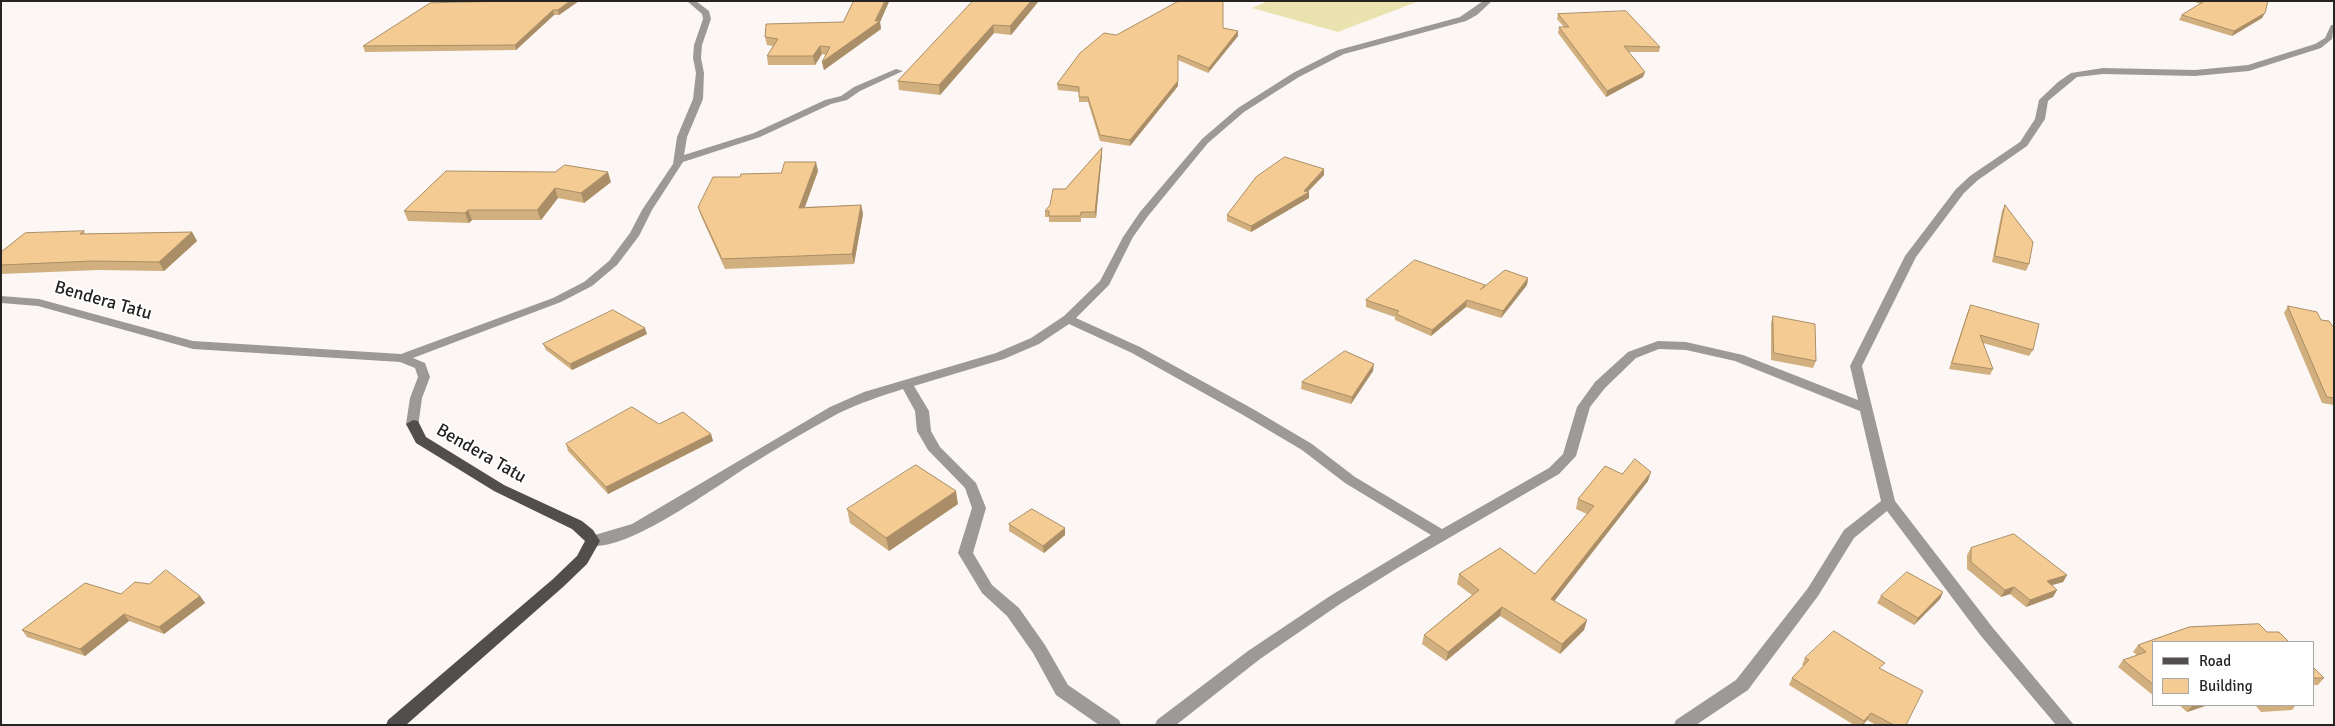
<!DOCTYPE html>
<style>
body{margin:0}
#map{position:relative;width:2335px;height:726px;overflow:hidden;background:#fcf7f4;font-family:Signika,sans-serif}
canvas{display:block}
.frame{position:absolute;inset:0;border:2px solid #262423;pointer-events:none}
.legend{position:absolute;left:2152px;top:641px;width:162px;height:65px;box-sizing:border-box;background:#fff;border:1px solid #a8a7a7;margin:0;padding:6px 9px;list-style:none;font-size:15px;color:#262423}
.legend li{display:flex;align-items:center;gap:10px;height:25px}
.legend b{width:25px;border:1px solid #a8a7a7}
</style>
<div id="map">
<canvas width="2335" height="726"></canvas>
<div class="frame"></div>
<ul class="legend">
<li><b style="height:6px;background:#524e4d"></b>Road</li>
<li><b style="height:14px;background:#f3cb93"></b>Building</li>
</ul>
</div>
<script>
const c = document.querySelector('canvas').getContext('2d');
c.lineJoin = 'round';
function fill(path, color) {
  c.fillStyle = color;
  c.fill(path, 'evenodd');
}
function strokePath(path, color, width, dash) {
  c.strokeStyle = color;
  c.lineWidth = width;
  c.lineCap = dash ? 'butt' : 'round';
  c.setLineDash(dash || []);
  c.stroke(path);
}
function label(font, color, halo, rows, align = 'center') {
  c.font = font + ' Signika,sans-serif';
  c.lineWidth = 4;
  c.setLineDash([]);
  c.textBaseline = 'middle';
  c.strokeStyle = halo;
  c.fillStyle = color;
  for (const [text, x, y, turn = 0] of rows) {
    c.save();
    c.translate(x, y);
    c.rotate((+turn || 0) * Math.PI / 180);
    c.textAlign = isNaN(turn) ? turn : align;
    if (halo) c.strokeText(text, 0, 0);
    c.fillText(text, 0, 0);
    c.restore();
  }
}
const green = new Path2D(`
 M1268 1H1419L1338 32 1252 8Z`);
const minor = new Path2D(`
 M687 1H696L709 11 711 19 702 45 701 58 704 73 703 99 687 137 684 155 754 133 825 100 841 96 854 87 896 69 903 71 860 91 847 100 831 104 760 137 683 162 652 210 639 236 617 265 592 286 561 302 413 358 425 363 430 377 422 398 418 427H408L406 424 410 398 418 377 415 368 400 362 193 349 38 306 1 303V296L39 299 193 341 401 354 553 298 584 282 609 261 630 233 642 210 673 164 677 137 693 99 696 73 693 58 694 45 703 19 702 14Z
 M1483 1H1492L1477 15 1466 21 1344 54 1299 77 1244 112 1208 143 1148 216 1133 237 1109 285 1076 318 1140 347 1253 409 1312 444 1355 477 1442 529 1549 468 1563 454 1577 407 1595 382 1628 352 1658 341 1686 342 1743 355 1858 400 1850 366 1905 256 1956 189 1970 176 2020 142 2035 119 2039 100 2058 82 2071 73 2103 68 2195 70 2248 65 2315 44 2325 38 2331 25H2334L2332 39 2321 48 2249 71 2195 76 2103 74 2077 77 2048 101 2045 119 2027 146 1978 180 1964 193 1916 257 1862 366 1895 501 1993 628 2074 725H2056L1981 636 1887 511 1854 538 1818 596 1748 690 1696 725H1674L1676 720 1736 680 1808 588 1844 530 1881 501 1860 411 1735 361 1686 350 1659 349 1636 358 1605 388 1590 407 1576 456 1559 474 1399 567 1340 604 1260 659 1176 725H1155L1157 720 1248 651 1330 596 1431 535 1345 483 1302 450 1243 415 1132 353 1069 324 1039 344 1004 359 914 386 929 411 931 431 940 447 976 483 986 508 973 553 992 585 1019 608 1045 645 1068 685 1119 720 1121 725H1099L1056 695 1033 653 1007 616 982 593 958 553 972 508 965 488 928 450 917 431 915 411 903 389C881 396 860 403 839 413 808 430 777 448 747 467 715 487 623 555 588 545L586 541 588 537 632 524 830 407 864 392 996 353 1031 338 1064 316 1100 281 1123 237 1140 212 1202 139 1238 108 1293 73 1338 50 1460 17Z`);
const major = new Path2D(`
 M413 420 418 421 426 437 504 485 582 521 593 530 600 541 587 564 563 587 406 725H386L388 720 553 579 577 556 585 541 572 529 494 491 416 443 406 424Z`);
const wall = new Path2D(`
 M579 1 559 15H554L516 50 365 52 363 46Z
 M854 1H889L880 22 881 29 824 70 822 62 826 55 822 54 815 65H768L767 56 773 46 767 45 765 37 843 22Z
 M973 1 1038 2 1011 35 994 33 940 95 899 90 898 81Z
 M2192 1H2268L2262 18 2232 36 2179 20 2182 15 2201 4Z
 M1558 14 1660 47 1659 52H1628L1643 77 1606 97 1558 33 1559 27H1564L1557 19Z
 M1223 28 1238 31V36L1208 73 1178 60V86L1130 146 1100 141 1088 102H1079V92L1058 90 1057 84 1116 35Z
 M1102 148V154L1096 218H1081V222H1049V217H1045V211Z
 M446 171 611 182 584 203 558 198 541 220H472L469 223 408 221 404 211Z
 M818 171 805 207 861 205 863 214 854 264 725 269 701 216 698 207 740 177Z
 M1324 175 1308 192 1309 198 1251 232 1227 221V215Z
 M2005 205 2029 264 2026 271 1992 262 2002 211Z
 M84 231 85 234 192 232 197 241 164 271 98 270 1 274V252Z
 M1528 278 1527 285 1501 318 1466 307 1431 336 1395 320V317L1366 307V300L1485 285Z
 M1971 305 2033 350 2029 356 1983 343 1993 369 1990 375 1949 369 1968 311Z
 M2288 306 2321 320 2334 328V405L2322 403 2284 313Z
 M1773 316 1816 361 1813 368 1771 360V323Z
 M647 334 572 370 546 350 543 344Z
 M1373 371 1351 404 1301 389 1302 382Z
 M659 424 711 434 713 441 608 494 568 451 566 444Z
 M1622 474 1648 481 1554 601 1587 620 1584 630 1560 654 1500 616 1446 661 1422 644 1424 635 1472 595 1457 584 1459 574H1535L1587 514 1576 509 1578 499Z
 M958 504 889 551 850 523 847 509Z
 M1009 524 1065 535 1044 553 1009 531Z
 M1971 548 2067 575 2063 582 2052 585 2057 590 2053 597 2026 607 2010 594 2001 597 1967 569V555Z
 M1943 592 1940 599 1914 625 1877 603 1881 596Z
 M121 594 200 596 205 603 164 634 129 621 85 656 27 637 22 630Z
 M2259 624 2267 632H2279L2289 642H2154V696L2118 667 2123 660 2137 655 2133 652 2138 645 2189 627Z
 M1805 658 1882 670 1906 725H1876L1867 720 1863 725H1854L1789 685 1792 678 1804 666 1802 665Z
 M2314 668 2324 678 2318 685H2314Z
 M2179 705H2208L2187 712Z
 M2255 705H2296L2292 710 2261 712Z`);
const shadedWall = new Path2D(`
 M570 1H579L559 15 558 10Z
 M885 1H889V2L880 22 881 29 824 70 822 62 875 21Z
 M1031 1H1038V2L1011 35 1010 26Z
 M553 10 554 15 516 50 515 45Z
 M2265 13 2262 18 2232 36 2234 31Z
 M993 25 994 33 940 95 939 85Z
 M1238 31V36L1208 73 1209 68Z
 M820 46 822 54 815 65 813 56Z
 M1645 72 1643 77 1606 97 1607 91Z
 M1178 81V86L1130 146V140Z
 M1102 148V154L1096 218 1095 212Z
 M816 162 818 171 801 217 799 208Z
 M1324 169V175L1305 194 1309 192V198L1251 232V226L1304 191Z
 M608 172 611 182 584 203 581 193Z
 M555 188 558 198 541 220 537 210Z
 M861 205 863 214 854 264 852 254Z
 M468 210 472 220 469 223 465 213Z
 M192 232 197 241 164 271 159 262Z
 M1528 278 1527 285 1501 318 1503 311Z
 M1467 300 1466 307 1431 336 1432 330Z
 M645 328 647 334 572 370 570 364Z
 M1374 364 1373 371 1351 404 1352 397Z
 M711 434 713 441 608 494 606 487Z
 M1651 472 1648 481 1549 608 1551 599Z
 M956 491 958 504 889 551 886 538Z
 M1065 528V535L1044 553 1043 546Z
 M2067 575 2063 582 2042 588 2047 581Z
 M2014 587 2010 594 2001 597 2005 590Z
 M2057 590 2053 597 2026 607 2030 600Z
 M1943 592 1940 599 1914 625 1918 618Z
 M200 596 205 603 164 634 159 627Z
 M1502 607 1500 616 1446 661 1448 652Z
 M124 614 129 621 85 656 80 649Z
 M1587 620 1584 630 1560 654 1562 644Z
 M2193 705H2208L2187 712Z
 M1871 713 1867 720 1863 725H1862Z`);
const building = new Path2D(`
 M511 1H570L558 10H553L515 45 363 46 430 3Z
 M854 1H885L875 21H880L822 62 830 47 820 46 813 56H767L778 39 765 37 766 24 843 22Z
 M973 1H1031L1010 26 993 25 939 85 898 81Z
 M1179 1H1223V28L1238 31 1209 68 1178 55V81L1130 140 1100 135 1088 97H1079V87L1057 84 1080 53 1104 33 1116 35Z
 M2205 1H2268L2265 13 2234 31 2182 15Z
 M1626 11 1660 47 1624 46 1645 72 1607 91 1559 27H1569L1558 14Z
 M1102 148 1095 212H1081L1080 216H1049V211H1045L1050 205 1053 189H1065Z
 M1285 157 1324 169 1304 191 1309 192 1251 226 1227 215 1256 177Z
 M785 162H816L799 208 861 205 852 254 722 259 698 207 713 177H740L741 174 781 173Z
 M565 165 608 172 581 193 555 188 537 210H468L465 213 404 211 446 171 555 172Z
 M2005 205 2033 242 2029 264 1995 256Z
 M84 231 80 234 192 232 159 262 93 261 1 265V252L25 233Z
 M1415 260 1485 285 1480 290 1505 270 1528 278 1503 311 1467 300 1432 330 1396 314 1399 311 1366 300Z
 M1971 305 2039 324 2033 350 1980 335 1993 369 1952 363Z
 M2288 306 2317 312 2321 320 2329 321 2334 328V398L2327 397Z
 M613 310 645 328 570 364 543 344Z
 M1773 316 1815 324 1816 361 1774 353Z
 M1345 351 1374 364 1352 397 1302 382Z
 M632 407 659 424 683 412 711 434 606 487 566 444Z
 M1635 459 1651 472 1551 599 1587 620 1562 644 1502 607 1448 652 1424 635 1479 590 1459 574 1500 548 1535 574 1594 506 1578 499 1605 466 1622 474Z
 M916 465 956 491 886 538 847 509Z
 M1032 509 1065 528 1043 546 1009 524Z
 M2014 534 2067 575 2047 581 2057 590 2030 600 2014 587 2005 590 1971 562V548Z
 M166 570 200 596 159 627 124 614 80 649 22 630 85 583 121 594 135 582 149 584Z
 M1907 572 1943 592 1918 618 1881 596Z
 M2259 624 2267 632H2279L2289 642H2154V685L2123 660 2146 652 2138 645 2189 627Z
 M1834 631 1885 663 1879 668 1923 691 1906 725H1894L1871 713 1864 721 1792 678 1809 660 1805 658Z
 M2314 668 2324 678H2314Z`);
const streetNames = [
 ["Bendera Tatu",103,301,16],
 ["Bendera Tatu",481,454,30]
];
fill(green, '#ebe3af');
fill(minor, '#9c9a99');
fill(major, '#524e4d');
fill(wall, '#d1af7e');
fill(shadedWall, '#aa8e67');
fill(building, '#f3cb93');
strokePath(building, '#aa8e67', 1);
label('18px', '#262423', '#fff', streetNames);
</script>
